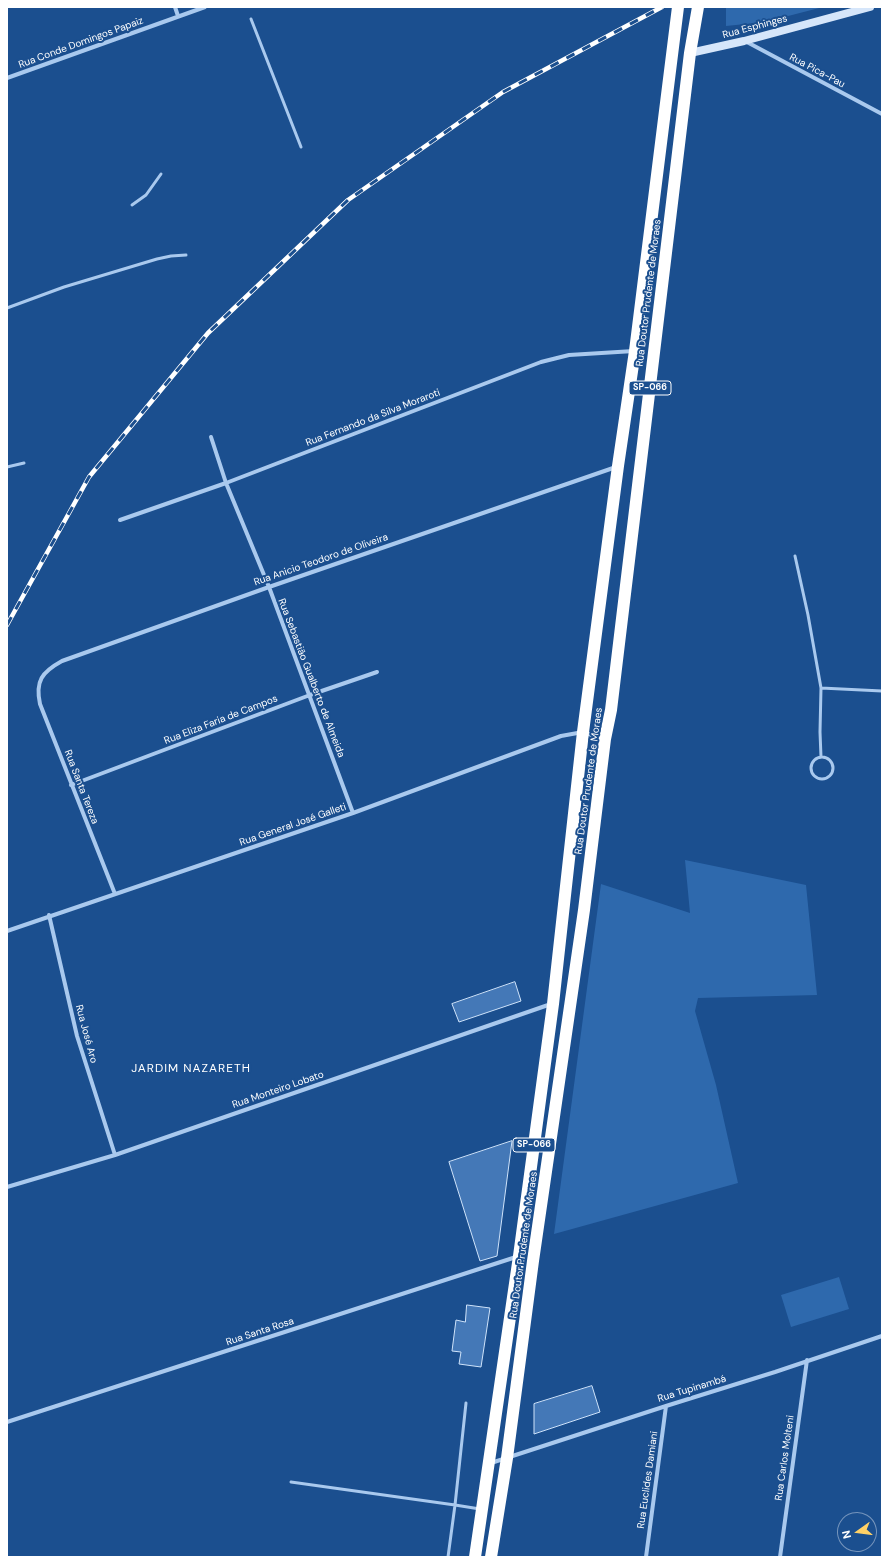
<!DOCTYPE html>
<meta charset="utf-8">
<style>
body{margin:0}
#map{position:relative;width:889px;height:1564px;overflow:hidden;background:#1b4f8f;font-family:"DM Sans",sans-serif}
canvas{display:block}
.frame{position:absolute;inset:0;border:8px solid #fff;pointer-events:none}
.north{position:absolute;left:837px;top:1512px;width:40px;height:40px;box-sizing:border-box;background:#1b4f8f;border:1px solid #7695bc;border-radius:50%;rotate:256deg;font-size:11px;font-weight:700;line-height:16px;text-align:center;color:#fff}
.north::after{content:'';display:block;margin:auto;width:14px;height:18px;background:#ffd166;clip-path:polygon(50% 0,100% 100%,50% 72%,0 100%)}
</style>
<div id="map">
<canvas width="889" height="1564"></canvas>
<div class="frame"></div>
<div class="north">N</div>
</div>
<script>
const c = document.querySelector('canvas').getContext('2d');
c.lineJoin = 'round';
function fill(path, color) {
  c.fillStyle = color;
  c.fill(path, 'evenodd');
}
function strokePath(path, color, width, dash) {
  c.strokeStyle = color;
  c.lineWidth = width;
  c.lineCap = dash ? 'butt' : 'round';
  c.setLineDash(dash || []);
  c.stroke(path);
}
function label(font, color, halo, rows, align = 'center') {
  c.font = font + ' "DM Sans",sans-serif';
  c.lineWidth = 4;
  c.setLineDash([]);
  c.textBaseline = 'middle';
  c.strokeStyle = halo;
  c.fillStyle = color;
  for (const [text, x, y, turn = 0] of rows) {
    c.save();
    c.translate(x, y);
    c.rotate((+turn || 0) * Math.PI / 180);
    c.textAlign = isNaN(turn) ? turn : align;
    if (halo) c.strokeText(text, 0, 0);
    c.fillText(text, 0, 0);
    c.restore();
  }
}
const green = new Path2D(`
 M726 7H823L765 22 726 26Z
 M685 860 806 885 817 995 698 998 695 1011 716 1085 738 1183 554 1234 601 884 690 913Z
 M839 1277 849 1309 791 1327 781 1295Z`);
const building = new Path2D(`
 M515 982 521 1001 459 1022 452 1004Z
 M512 1141 497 1256 480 1261 449 1162Z
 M467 1305 490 1308 481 1367 459 1364 461 1352 452 1351 456 1320 465 1322Z
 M592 1386 600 1412 534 1434V1404Z`);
const lane = new Path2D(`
 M251 19 301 147
 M132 205 146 195 161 174
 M7 308 64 287 157 259 171 256 186 255
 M7 467 24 463
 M795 556 808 615 821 688 820 732 821 757
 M821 688 882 691
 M811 768a11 11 0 1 1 22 0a11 11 0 1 1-22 0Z
 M291 1482 455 1505 466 1403
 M448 1557 455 1505 480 1509`);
const street = new Path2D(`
 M175 7 178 16
 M745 41 882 114
 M7 78 205 7
 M211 437 226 483 269 587 353 813
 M120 520 226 483 541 362 569 355 634 351
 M71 785 310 695 377 672
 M115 894 40 704C35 681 42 672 62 661L269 587 616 467
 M49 915 77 1036 115 1155
 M7 931 353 813 561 736 583 732 604 739
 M7 1187 115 1155 551 1004
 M7 1422 516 1257
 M491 1463 666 1406 775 1372 882 1336
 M646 1557 666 1406
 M780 1557 807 1360`);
const secondary = new Path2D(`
 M690 53 744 41 870 7`);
const highway = new Path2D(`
 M475 1557 519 1256 553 1004 583 732 618 466 635 351 678 7
 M491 1557 507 1458 533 1261 584 910 605 739 611 710 690 53 698 7`);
const rail = new Path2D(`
 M7 625 89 477 208 333 348 200 503 92 662 7`);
const shields = [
 [650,388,42],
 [534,1145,42]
];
const shieldNames = [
 ["SP-066",650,388],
 ["SP-066",534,1145]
];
const streetNames = [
 ["Rua Esphinges",755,27,-15],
 ["Rua Conde Domingos Papaiz",81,43,-20],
 ["Rua Pica-Pau",817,71,28],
 ["Rua Doutor Prudente de Moraes",649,293,-83],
 ["Rua Fernando da Silva Moraroti",373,418,-21],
 ["Rua Anicio Teodoro de Oliveira",321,560,-19],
 ["Rua Sebastião Gualberto de Almeida",311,678,69],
 ["Rua Eliza Faria de Campos",221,720,-21],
 ["Rua Doutor Prudente de Moraes",589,781,-82],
 ["Rua Santa Tereza",81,787,69],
 ["Rua General José Galleti",293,825,-19],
 ["Rua José Aro",86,1034,75],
 ["Rua Monteiro Lobato",278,1090,-19],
 ["Rua Doutor Prudente de Moraes",524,1245,-82],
 ["Rua Santa Rosa",260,1332,-18],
 ["Rua Tupinambá",692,1389,-17],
 ["Rua Carlos Molteni",785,1458,-82],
 ["Rua Euclides Damiani",648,1480,-82]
];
const quarterNames = [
 ["JARDIM NAZARETH",191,1069]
];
fill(green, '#2e69ad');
fill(building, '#4478b7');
strokePath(building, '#cfe3fa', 1);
strokePath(lane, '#a9c9ee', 3);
strokePath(street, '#a9c9ee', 4);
strokePath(secondary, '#d6e6fa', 8);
strokePath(highway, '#fff', 12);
strokePath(rail, '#fff', 4.5);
strokePath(rail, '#1b4f8f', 3, [9]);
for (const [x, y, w] of shields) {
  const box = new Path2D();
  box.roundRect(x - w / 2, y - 7, w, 14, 3);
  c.fillStyle = '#1b4f8f';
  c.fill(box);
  strokePath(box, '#fff', 1);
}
label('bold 9px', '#fff', null, shieldNames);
label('10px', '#fff', '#1b4f8f', streetNames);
c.letterSpacing = '1px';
label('12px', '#fff', '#1b4f8f', quarterNames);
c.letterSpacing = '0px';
</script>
